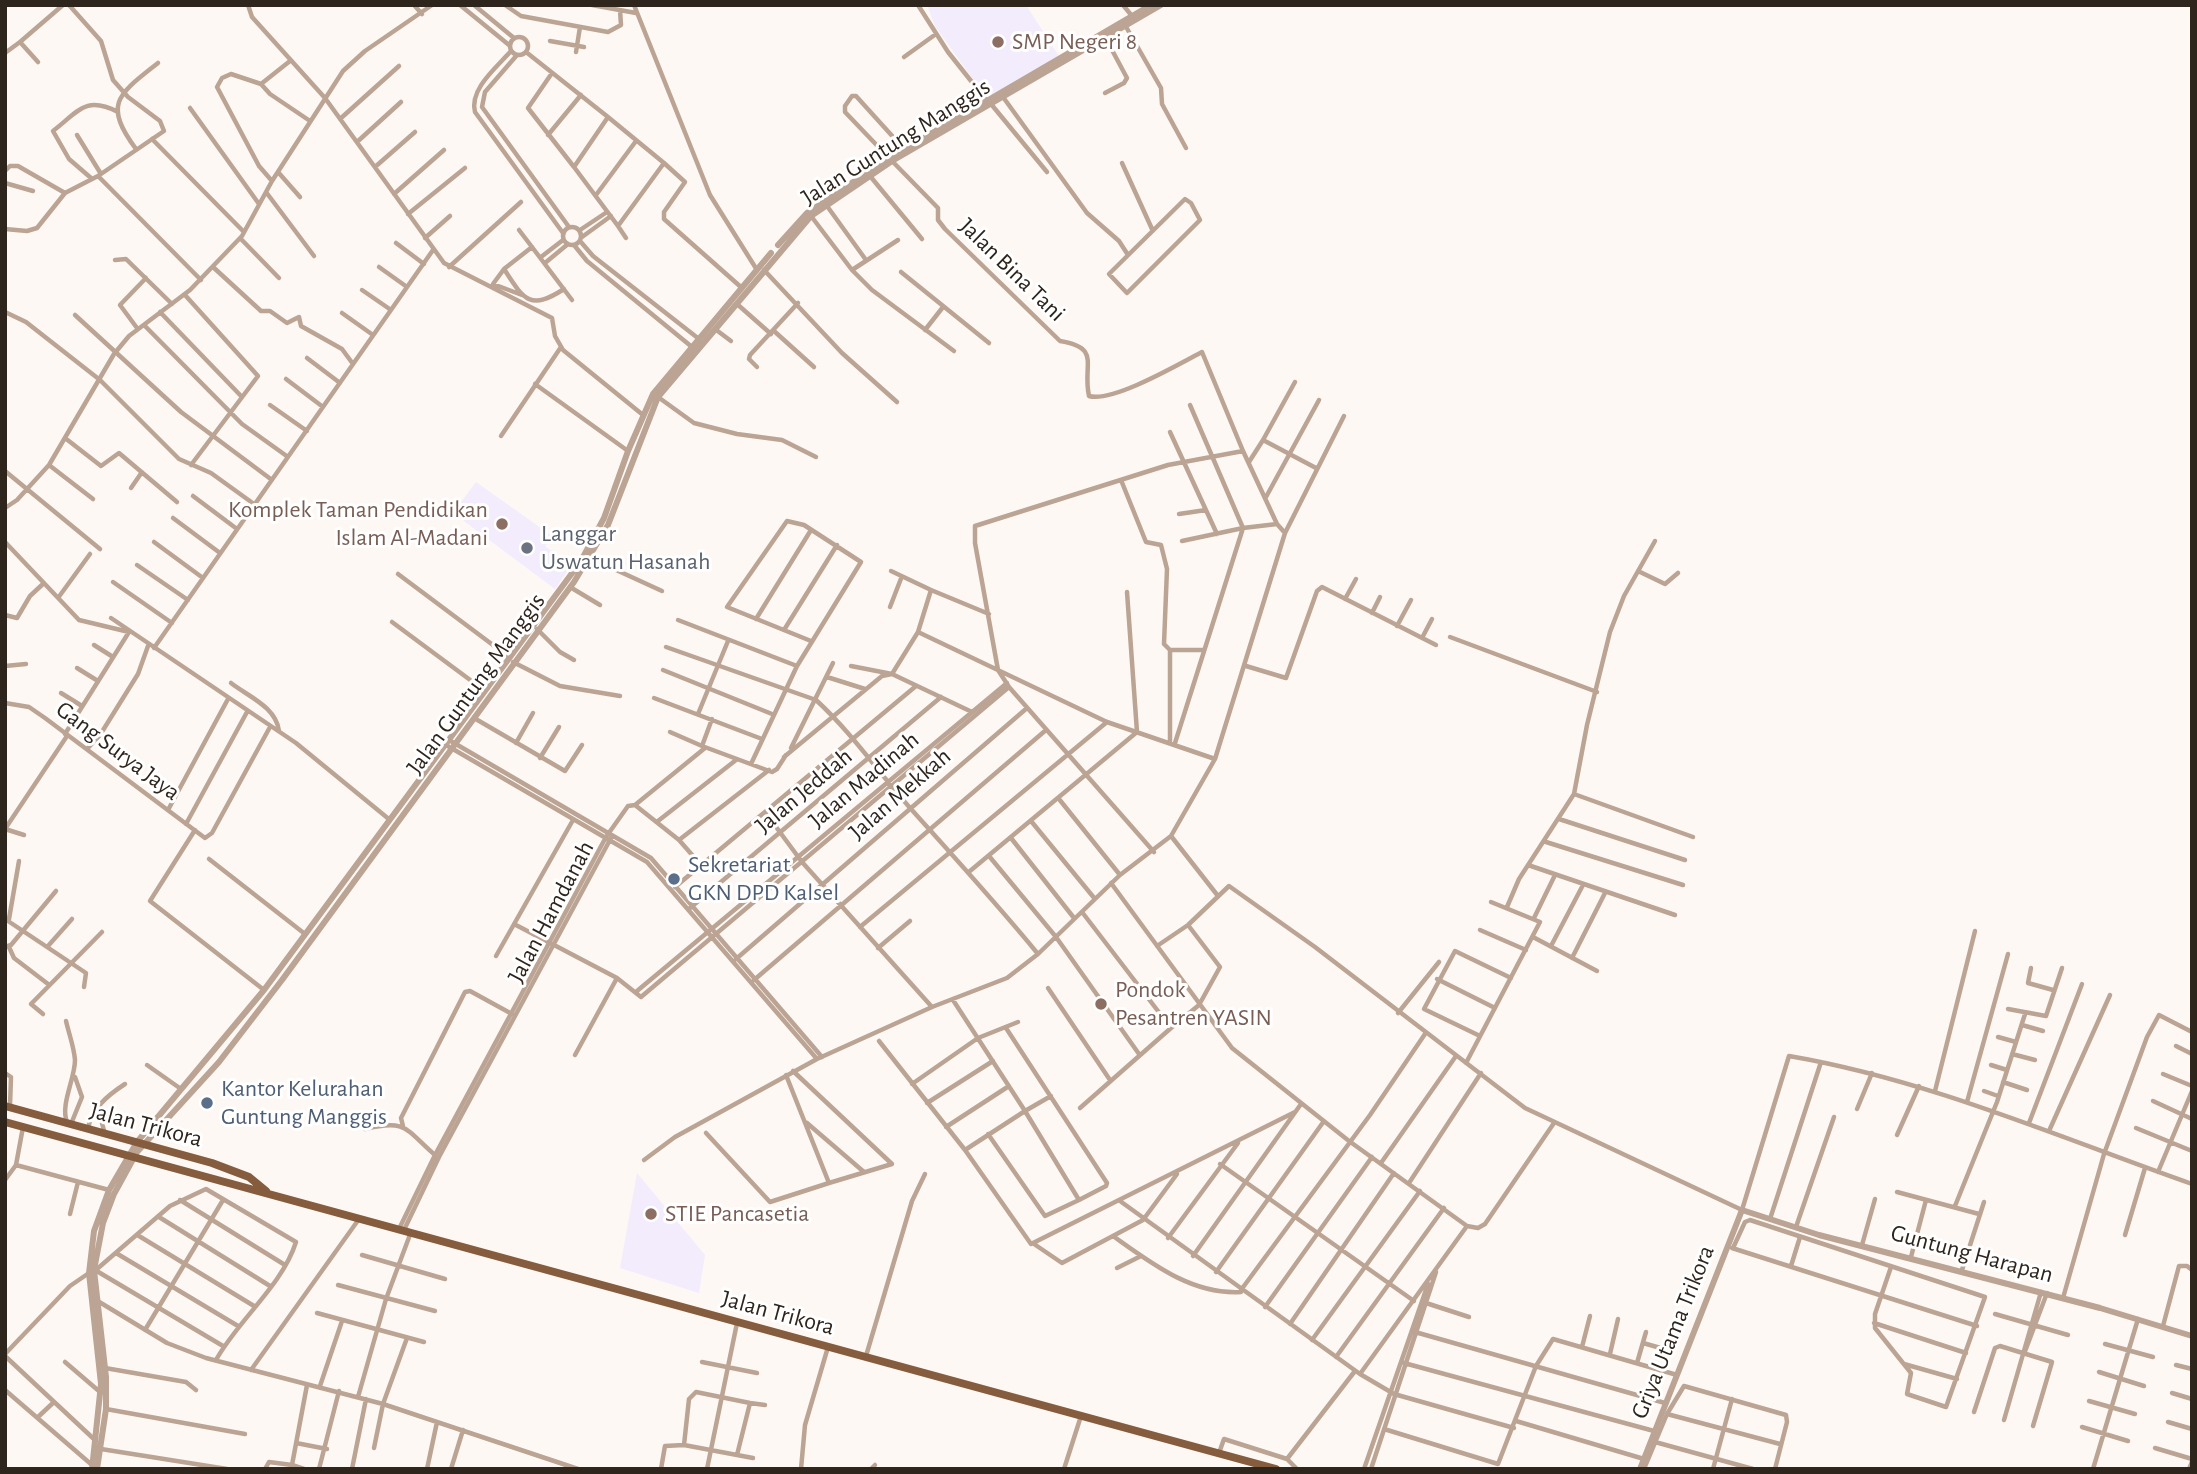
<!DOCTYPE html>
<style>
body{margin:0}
#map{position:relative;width:2197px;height:1474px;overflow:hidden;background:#fdf8f4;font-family:"Alegreya Sans",sans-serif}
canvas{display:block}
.frame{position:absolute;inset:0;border:7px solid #2e251d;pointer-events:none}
</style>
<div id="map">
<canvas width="2197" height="1474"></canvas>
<div class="frame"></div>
</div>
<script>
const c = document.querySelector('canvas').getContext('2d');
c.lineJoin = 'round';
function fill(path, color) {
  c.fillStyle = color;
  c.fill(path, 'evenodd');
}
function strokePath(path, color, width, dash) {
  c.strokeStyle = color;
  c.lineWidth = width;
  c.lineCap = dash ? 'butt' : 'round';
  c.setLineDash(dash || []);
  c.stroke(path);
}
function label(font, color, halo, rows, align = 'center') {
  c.font = font + ' "Alegreya Sans",sans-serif';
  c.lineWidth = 6;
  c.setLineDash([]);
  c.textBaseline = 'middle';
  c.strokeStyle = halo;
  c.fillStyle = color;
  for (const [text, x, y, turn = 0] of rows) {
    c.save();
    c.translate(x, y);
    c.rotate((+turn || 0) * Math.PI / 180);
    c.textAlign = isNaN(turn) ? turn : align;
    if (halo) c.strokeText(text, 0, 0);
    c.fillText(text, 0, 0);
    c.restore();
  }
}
const education = new Path2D(`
 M927 5H1026L1060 58 987 99 935 26Z
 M476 482 552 536 545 546 571 566 555 589 453 513Z
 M637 1173 705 1255 699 1293 620 1268Z`);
const minor = new Path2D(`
 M248 5 252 17 325 98 444 263 552 318 555 336 563 350 643 415
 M414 5 422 14
 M460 5 509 45
 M474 5 514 38
 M505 5 521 16 608 32 621 25 620 10
 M592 5 636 13
 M634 5 710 195 757 270
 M918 5 948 52 987 101
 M1123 5 1132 16
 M1125 25 1161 88 1162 104 1186 148
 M510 46a9 9 0 1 1 18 0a9 9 0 1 1-18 0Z
 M550 41 584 47
 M20 42 63 5
 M511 51C497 67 469 89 475 112L563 233
 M526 52 608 117 574 167 618 226 664 163 608 117
 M576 52 580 27
 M5 53 20 42 38 62
 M517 55 485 92 482 107 569 227
 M904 57 936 34
 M552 73 528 108 574 167
 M261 84 270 94 310 121
 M1105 93 1124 83 1127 78 1105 37
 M1003 97 1087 213 1119 241 1128 255
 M991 104 1047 172
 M190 108 259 204
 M340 119 399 66
 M77 135 101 174
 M548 135 581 95
 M152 139 244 232
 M357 142 401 102
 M136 149C102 103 119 94 158 63
 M889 158 845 112V106L852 96H856L904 149
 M892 161 938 208V220L945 229 1060 341C1102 348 1082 364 1089 396 1112 403 1179 364 1202 352L1243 451
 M664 163 685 182 664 212V219L742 288
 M1122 163 1152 229
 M375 167 415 132
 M5 171 10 166H18L65 193
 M278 172 300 197
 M98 176 201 280
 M870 176 922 239
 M91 178 69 159 53 131C78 112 85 95 118 112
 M272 181 259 166 217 87 222 78 231 74 261 84 290 61
 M5 183 33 191
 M266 192 314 256
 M394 194 444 150
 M596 195 636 141
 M1185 199 1191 203 1200 220 1127 293 1109 274Z
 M827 206 866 260
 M408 214 465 168
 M811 216 852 270 872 290 954 351
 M618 226 626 238
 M563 236a9 9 0 1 1 18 0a9 9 0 1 1-18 0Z
 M5 229 27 231 37 228 65 193 98 176 164 131 160 121 128 97 113 80 101 41 69 5
 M519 230 532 247
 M580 230 607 212
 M582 237 611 216
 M240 238 279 278
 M425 238 450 216
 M580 241 593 256 699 339
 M396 243 424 264
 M574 245 587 261 692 347
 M541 257 563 240
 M115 260 126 259 172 304
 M545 263 568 244
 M213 267 261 311H270L287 323 299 317 301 326 342 349 353 364
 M379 267 407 287
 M449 267 521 202
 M504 269 493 284 522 295
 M764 270 842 353 897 402
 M852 270 898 240
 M901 272 989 343
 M564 289C530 311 524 300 504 269L532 247 572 300
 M362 290 391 310
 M185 295 258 376 191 465
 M737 304 771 334
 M5 312 26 322 100 380 179 459 211 473 254 504
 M160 312 242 397
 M342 313 373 335
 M75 315 181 412 272 480
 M144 325 242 424 288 457
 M137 328 120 305 146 278
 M715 329 731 341
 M925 330 943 307
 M774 331 814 367
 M307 358 340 383
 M757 367 749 359 750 355 798 303
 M286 379 323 407
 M535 384 628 451
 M658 397 694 423 737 434 782 440 816 457
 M270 405 307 431
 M1170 432 1217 534
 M501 436 561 347
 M65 438 101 466 119 453 177 502
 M1263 440 1295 382
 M1249 462 1263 440 1316 468
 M49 465 93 499
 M5 471 100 549
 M1121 480 1146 542 1161 545 1167 569 1164 644 1170 650V741
 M131 488 142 472
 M193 496 237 529
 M1266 497 1319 400
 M5 508 17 500 49 465 114 354 129 336 190 290 242 236 272 181 343 71 365 51 432 5
 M1179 514 1206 510
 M173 518 220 553
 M1182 541 1243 528 1190 405
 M5 542 79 620 129 632 65 734
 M154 542 203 578
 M590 558 662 591
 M137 565 188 600
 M1638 571 1665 584 1678 573
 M398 574 509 657
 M113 582 172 623
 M570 587 600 605
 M931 590 989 614
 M58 598 90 554
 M1345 599 1356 579
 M890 607 902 576
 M1372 613 1380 597
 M5 615 17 618 30 596 44 583
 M111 618 296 743 390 820
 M756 619 811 530
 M678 620 797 666
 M392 622 485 691
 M1397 626 1411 600
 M537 629 560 652 574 660
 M784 630 837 545
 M918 632 1107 722 1215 759 1171 836
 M1450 637 1597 692
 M1422 638 1432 619
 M94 645 113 657
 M666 647 816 700C852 733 879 773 911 809 954 857 997 904 1038 954
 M154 648 433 250
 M1170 650H1204
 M513 662 560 686 620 696
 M5 666 26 664
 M851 666 892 674 918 632 931 590 891 571
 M1246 666 1286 678 1317 591 1322 587 1436 645
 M77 668 98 681
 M663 670 772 714
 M827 677 865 689
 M231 683C249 697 276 707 279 731
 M61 693 82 706
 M654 698 762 739
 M5 703 29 707 45 718 205 838 212 833 270 727
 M698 714 728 641
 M474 718 565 771 582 745
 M712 719 702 746 772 772 777 769 786 755
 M670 732 702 746
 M449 740 651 858 822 1057
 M516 743 533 713
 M1175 743 1243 528 1277 524 1285 533
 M446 745 647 862 817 1059
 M791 748 833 663
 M87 749 100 735 138 674 148 646
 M784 757 882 676 892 674 972 712
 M540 758 559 727
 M1215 759 1285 533 1344 416
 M751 764 797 666 861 562 804 525 787 521 727 607 811 641
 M1574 794 1693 837
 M1059 799 1120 875
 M635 805 705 748
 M168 810 228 699
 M765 812 802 862 932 1007
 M1559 819 1685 860
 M658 821 736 760
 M1031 821 1095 899
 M186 824 247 712
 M5 829 67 736
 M5 829 24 835
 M195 830 150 901 264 990
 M1011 838 1074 918
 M679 840 701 865
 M1546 842 1683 885
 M1154 852 1009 687 998 670 975 543V526L1168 465 1243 451 1277 524
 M989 856 1056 937 1139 1054
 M209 859 305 934
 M1528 865 1675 915
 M970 871 1137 732 1127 592
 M1111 883 1232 1048 1349 1141 1467 1226 1360 1374
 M675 887 916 686
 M1507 907 1519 879 1574 794 1587 725 1610 632 1624 596 1655 541
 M690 908 941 697
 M1534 918 1555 875
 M5 919 86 973 84 987
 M9 919 19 861
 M514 924 617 978 641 997 1009 687
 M860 927 1107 722
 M1480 930 1526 950
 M1533 937 1597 971
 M48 946 72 919
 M1157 946 1188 925 1229 886 1315 947 1525 1108 1742 1210 1789 1056C1929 1080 2058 1137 2192 1184
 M1551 946 1583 885
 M5 947 11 945 56 891
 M9 947 14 958 48 984
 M878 948 910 921
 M496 956 573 820
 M1572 958 1605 893
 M736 959 1027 708
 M2031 968 2028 983 2053 990
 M1437 979 1495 1008
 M754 980 1046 730
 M1048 988 1110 1080
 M637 991 1007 683
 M953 1000 1025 1111 965 1150
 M2008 1009 2046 1016 2062 968
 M1398 1013 1439 962
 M43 1014 31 1004 102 932
 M66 1021C69 1034 74 1047 75 1060 75 1079 60 1105 67 1122
 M2022 1025 2043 1031
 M1006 1028 1107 1183 1106 1186 1079 1200
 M1171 1028 1199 1005 1220 967 1188 925
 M1480 1036 1424 1009 1455 951 1511 978
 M1998 1037 2016 1042
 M879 1041 965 1150 1031 1244 1295 1112
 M2176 1046 2192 1054
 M2012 1054 2035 1060
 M575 1055 617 978
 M1466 1063 1540 922 1491 902
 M147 1065 181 1089
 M1991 1065 2007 1070
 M5 1073 11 1077 10 1106
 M2163 1074 2192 1086
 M786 1075 829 1183 892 1164 793 1071
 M2003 1082 2027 1090
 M912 1084 978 1038 1018 1022
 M1935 1091 1975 931
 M1984 1091 1998 1096
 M2153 1101 2192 1119
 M1967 1102 2008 954
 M927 1103 993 1061
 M1080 1108 1171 1028 1082 912
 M98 1109 105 1134
 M1857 1109 1872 1073
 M807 1123 864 1172
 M2029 1123 2082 984
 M71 1124 82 1097 75 1077
 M403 1126 401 1118 465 992 470 991 512 1014
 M946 1127 1009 1086
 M2136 1128 2192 1151
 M88 1129C91 1109 108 1095 125 1084
 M365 1129C407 1119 405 1129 435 1155
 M2049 1131 2110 995
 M706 1133 770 1202 829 1183
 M988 1134 1045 1216 1079 1200 1025 1111 1051 1096
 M1897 1135 1919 1086
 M644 1160 675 1137 817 1059 932 1007 1007 978 1038 954 1120 875 1171 836 1218 896
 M1381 1163 1456 1056
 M1220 1164 1414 1301
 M16 1165 109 1190
 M2158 1172 2192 1091
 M5 1180 16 1165 23 1127
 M1409 1183 1481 1073
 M1897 1192 1979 1214
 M180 1200 285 1265
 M1120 1201 1360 1374 1394 1394 1514 1428
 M1955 1206 1997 1102 2025 1014
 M70 1214 78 1182
 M159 1217 270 1286
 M1770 1219 1821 1062
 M1467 1226 1478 1228 1485 1224 1554 1123
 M1796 1227 1834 1117
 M399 1229 435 1155 606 837 628 806 635 805 679 840 769 770
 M404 1230 439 1157 611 838
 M2125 1235 2145 1168
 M139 1236 254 1306
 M1113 1236C1151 1263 1192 1295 1241 1292
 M1168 1238 1238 1143
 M1034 1244 1062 1263 1143 1220 1177 1174
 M1862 1245 1875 1199
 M1732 1248 1977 1326
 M1733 1248 1745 1222 1750 1220 1985 1297 1946 1407 1907 1394 1911 1373 1875 1328V1314L1891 1267
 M116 1253 238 1326
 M362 1255 445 1279
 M1193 1256 1301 1104
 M1911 1257 1926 1200
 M1791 1266 1800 1237
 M1117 1268 1141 1256
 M97 1269 170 1206 206 1189 296 1242C282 1286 238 1320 216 1360
 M95 1270 223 1346
 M1962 1270 1984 1202
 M1216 1272 1324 1121
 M338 1285 435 1311
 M1241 1290 1370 1115 1425 1034
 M2063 1298 2104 1154 2147 1037 2159 1015 2192 1032
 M96 1300 167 1343 206 1358 383 1404 578 1469
 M1426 1303 1469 1317
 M1265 1307 1372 1157
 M317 1313 424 1342
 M1995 1314 2068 1335
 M1874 1323 1966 1353
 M1290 1324 1394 1173
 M2163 1326 2179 1266H2187L2192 1270
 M145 1330 223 1200
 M1415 1332 1665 1403
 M1312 1340 1420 1191
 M1643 1343 1671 1351 1669 1356
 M2105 1344 2153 1357
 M1582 1347 1590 1316
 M5 1354 70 1286 89 1273
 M1610 1354 1618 1319
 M2024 1354 2047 1293
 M5 1356 96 1441
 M866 1356 912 1201 925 1174
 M1336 1357 1444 1208
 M65 1362 100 1392
 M702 1362 757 1373
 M1404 1363 1654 1431
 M1637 1363 1646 1332
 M1904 1364 1957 1379
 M2176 1365 2192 1369
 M105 1368 186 1382 196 1390
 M251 1370 359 1219
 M2099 1372 2144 1386
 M320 1386 342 1321
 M5 1390 92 1465
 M696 1392 750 1403 737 1455 684 1445 689 1399Z
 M2172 1393 2192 1399
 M358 1397 386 1299 411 1232
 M2089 1401 2135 1414
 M750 1403 765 1405
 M106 1409 245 1434
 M1974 1412 1995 1348 2000 1346 2052 1362 2033 1426
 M1667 1414 1780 1444
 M38 1417 54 1402
 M2004 1420 2041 1292
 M1516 1421 1644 1459
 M2168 1422 2192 1429
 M2082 1427 2128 1441
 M1384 1429 1498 1464 1536 1366 1553 1339 1677 1375
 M1655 1442 1753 1469
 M296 1443 327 1449
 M374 1448 383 1404 407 1338
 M2155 1448 2192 1459
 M101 1449 227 1469
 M1219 1453 1224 1439 1287 1459 1355 1371
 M737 1455 753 1458
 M1287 1459 1297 1469
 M265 1469 269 1462 292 1465 291 1469
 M304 1469 292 1465 307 1385
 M319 1469 339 1391
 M352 1469 366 1399
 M427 1469 437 1422
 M451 1469 463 1430
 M661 1469 665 1446 684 1445
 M707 1469 737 1323
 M801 1469 805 1425 828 1347
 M871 1469 875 1465
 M1064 1469 1081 1416
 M1364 1469 1428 1284
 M1371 1469 1436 1272
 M1644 1469 1667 1414 1684 1386 1786 1415 1787 1422 1775 1469
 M1713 1469 1732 1399
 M2093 1469 2138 1319
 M2189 1469 2192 1462`);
const tertiary = new Path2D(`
 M778 245 807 213 889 158 1151 5
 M92 1469 101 1384 89 1273 94 1231 109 1190 137 1142 264 990 581 561 604 518 628 451 653 394 771 253
 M97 1469 106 1409V1377L94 1270 103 1223 114 1194 137 1152 219 1062 282 980 574 582 608 525 658 397 811 216 892 161 1161 5
 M1640 1469 1742 1210 1819 1235 2100 1308 2192 1336`);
const primary = new Path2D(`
 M5 1106 212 1163 249 1177 266 1191
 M5 1122 1276 1469`);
const markers = [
 [998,42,7,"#8d6e63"],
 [502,524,7,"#8d6e63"],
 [527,548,7,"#6b7280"],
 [674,879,7,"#5c6f8a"],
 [1101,1004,7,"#8d6e63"],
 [207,1103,7,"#5c6f8a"],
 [651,1214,7,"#8d6e63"]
];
const educationNames = [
 ["SMP Negeri 8",1012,42],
 ["Komplek Taman Pendidikan",488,510,"right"],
 ["Islam Al-Madani",488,538,"right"],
 ["Pondok",1115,990],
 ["Pesantren YASIN",1115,1018],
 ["STIE Pancasetia",665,1214]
];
const streetNames = [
 ["Jalan Guntung Manggis",896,142,-32],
 ["Jalan Bina Tani",1012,270,44],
 ["Jalan Guntung Manggis",476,684,-54],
 ["Gang Surya Jaya",118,751,37],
 ["Jalan Madinah",864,780,-40],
 ["Jalan Jeddah",804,791,-40],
 ["Jalan Mekkah",900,794,-41],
 ["Jalan Hamdanah",551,912,-62],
 ["Jalan Trikora",146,1125,15],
 ["Guntung Harapan",1972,1254,15],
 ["Jalan Trikora",778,1313,15],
 ["Griya Utama Trikora",1673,1332,-68]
];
const worshipNames = [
 ["Langgar",541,534],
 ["Uswatun Hasanah",541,562]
];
const serviceNames = [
 ["Sekretariat",688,865],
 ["GKN DPD Kalsel",688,893],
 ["Kantor Kelurahan",221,1089],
 ["Guntung Manggis",221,1117]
];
fill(education, '#f2ecfd');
strokePath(minor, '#bba493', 4.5);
strokePath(tertiary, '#bba493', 6);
strokePath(primary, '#855d3e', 8);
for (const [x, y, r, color] of markers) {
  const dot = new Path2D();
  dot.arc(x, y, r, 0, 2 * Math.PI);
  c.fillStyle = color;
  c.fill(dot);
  strokePath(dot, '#fff', 2.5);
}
label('24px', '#785e54', '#fff', educationNames, 'left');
label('24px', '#2e251d', '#fff', streetNames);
label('24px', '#5b616d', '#fff', worshipNames, 'left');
label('24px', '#4e5e75', '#fff', serviceNames, 'left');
</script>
